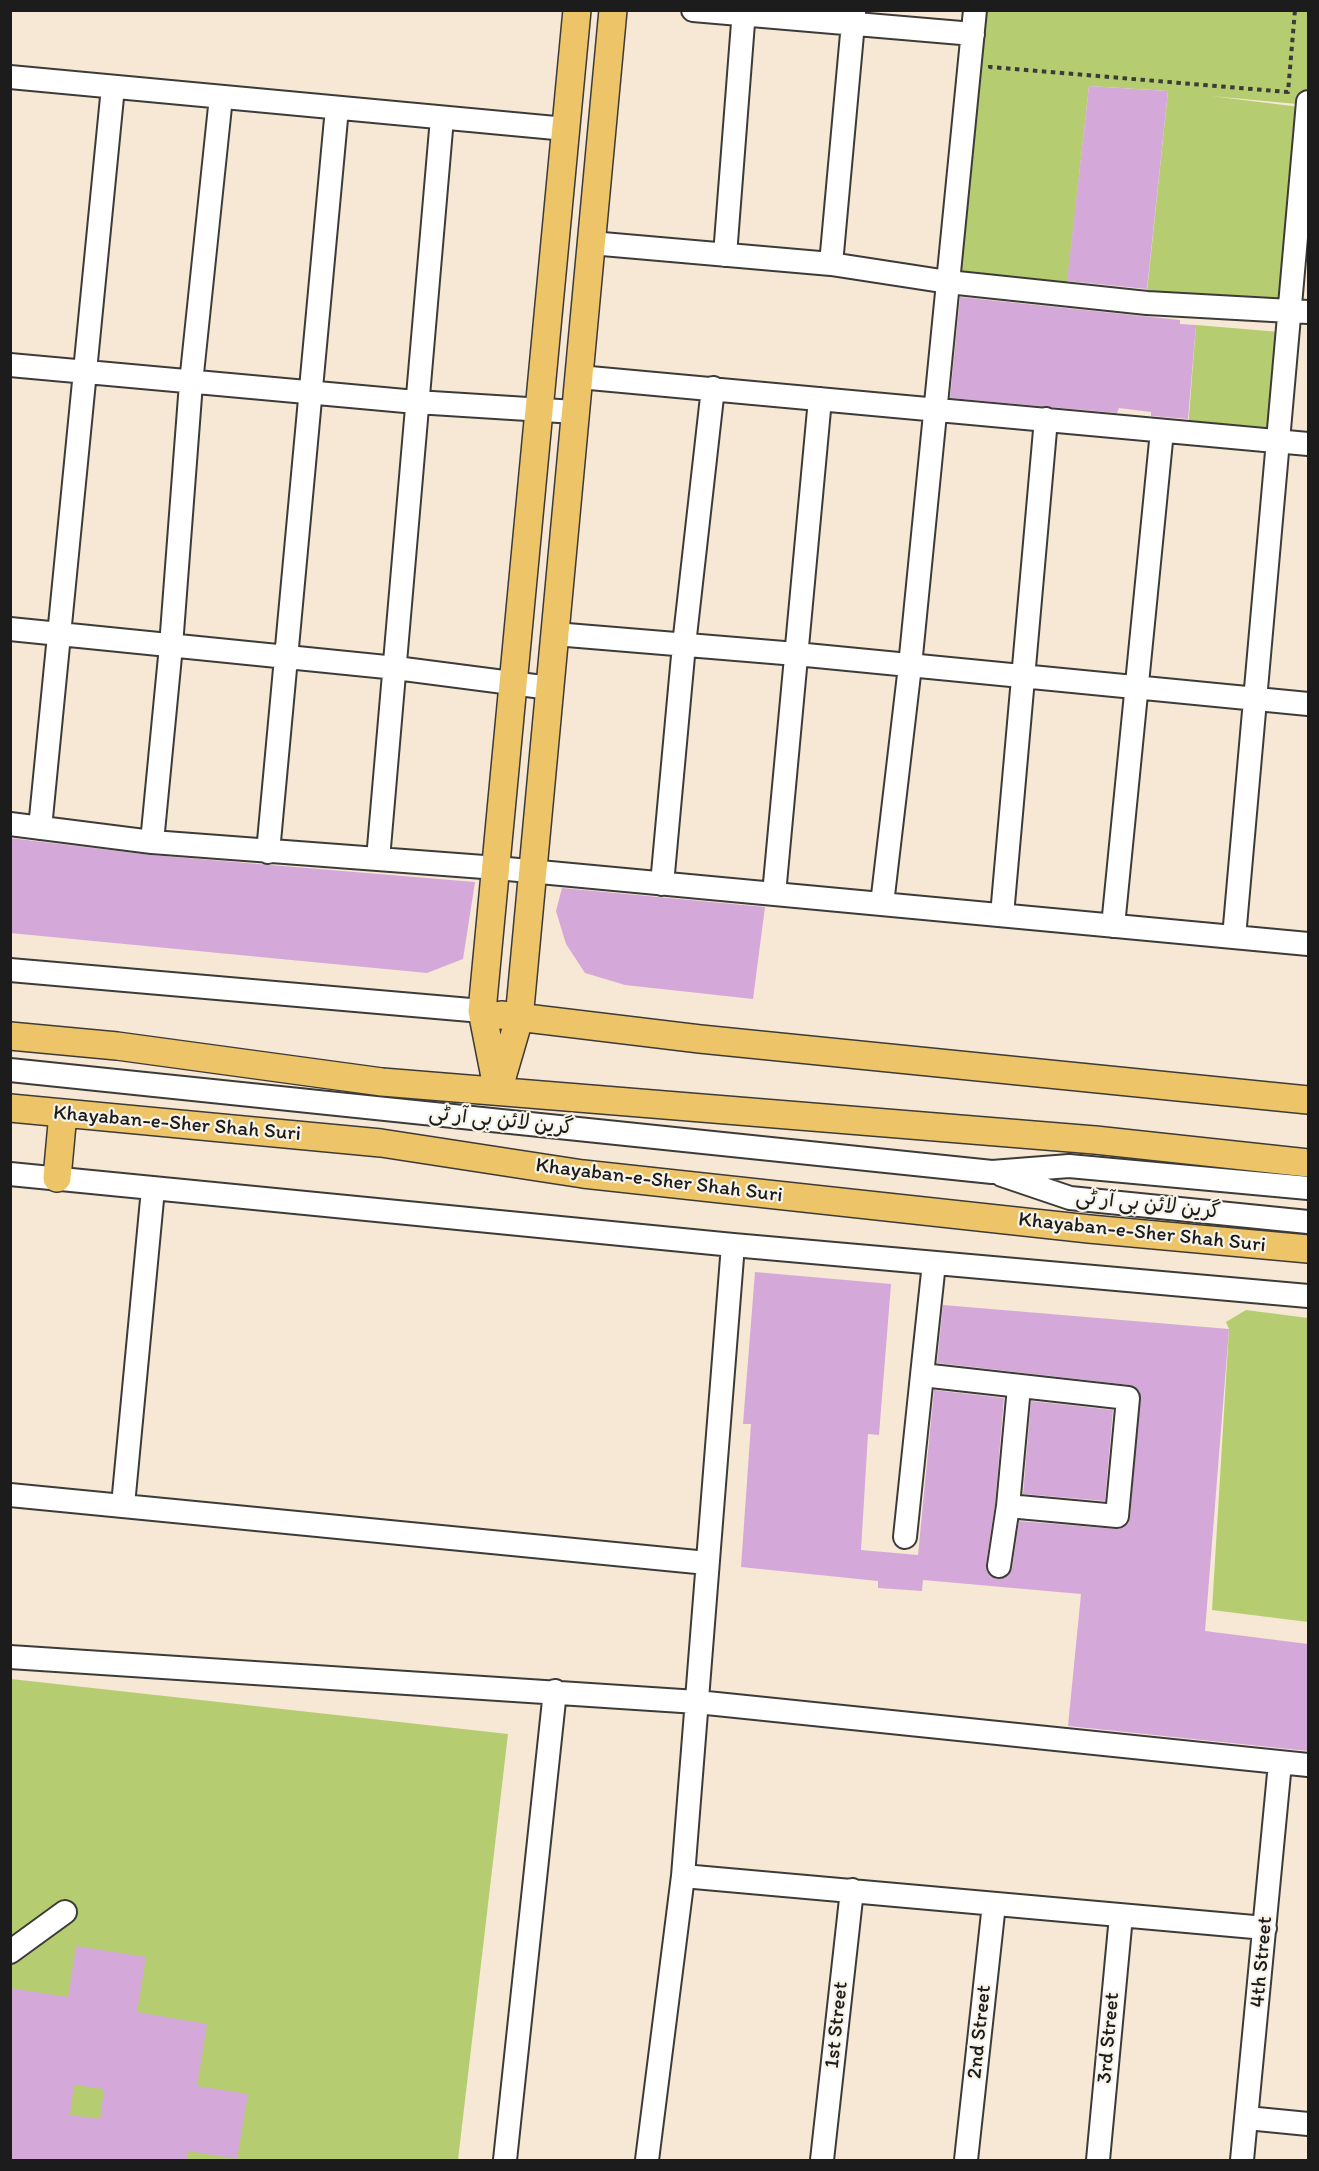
<!DOCTYPE html>
<meta charset="utf-8">
<style>
body{margin:0}
#map{position:relative;width:1319px;height:2171px;overflow:hidden;background:#f6e8d5;font-family:Itim,sans-serif}
canvas{display:block}
.frame{position:absolute;inset:0;border:12px solid #1c1c1c;pointer-events:none}
</style>
<div id="map">
<canvas width="1319" height="2171"></canvas>
<div class="frame"></div>
</div>
<script>
const c = document.querySelector('canvas').getContext('2d');
c.lineJoin = 'round';
function fill(path, color) {
  c.fillStyle = color;
  c.fill(path, 'evenodd');
}
function strokePath(path, color, width, dash) {
  c.strokeStyle = color;
  c.lineWidth = width;
  c.lineCap = dash ? 'butt' : 'round';
  c.setLineDash(dash || []);
  c.stroke(path);
}
function label(font, color, halo, rows, align = 'center') {
  c.font = font + ' Itim,"Playpen Sans Arabic",sans-serif';
  c.lineWidth = 4.5;
  c.setLineDash([]);
  c.textBaseline = 'middle';
  c.strokeStyle = halo;
  c.fillStyle = color;
  for (const [text, x, y, turn = 0] of rows) {
    c.save();
    c.translate(x, y);
    c.rotate((+turn || 0) * Math.PI / 180);
    c.textAlign = isNaN(turn) ? turn : align;
    if (halo) c.strokeText(text, 0, 0);
    c.fillText(text, 0, 0);
    c.restore();
  }
}
const green = new Path2D(`
 M976 11H1308V105L1211 96 1300 107 1283 302 1147 292 1168 91 1089 86 1067 285 949 274Z
 M1196 325 1280 332 1271 437 1188 429Z
 M1246 1310 1308 1318V1622L1212 1610 1229 1329 1226 1322Z
 M11 1679 508 1734 458 2160H11Z`);
const building = new Path2D(`
 M1089 86 1168 91 1147 289 1067 281Z
 M960 297 1180 320V324L1196 325 1188 419 1151 416V412L1119 408 1117 413 950 398Z
 M10 838 151 855 475 882 463 959 427 973 10 933Z
 M562 888 765 907 753 999 625 985 585 973 566 944 556 911Z
 M755 1272 891 1284 879 1435 868 1434 861 1550 918 1555 934 1390 1004 1398 995 1504 986 1564 990 1576 998 1579 1004 1578 1012 1569 1019 1521 1116 1529 1128 1524 1130 1517 1140 1393 1130 1385 937 1363 943 1305 1229 1329 1205 1631 1308 1644V1751L1068 1726 1081 1594 923 1580 922 1591 878 1588V1581L741 1567 751 1424H743Z
 M1031 1401 1113 1410 1105 1501 1023 1494Z
 M76 1946 146 1957 137 2012 207 2024 197 2086 248 2094 237 2159 188 2151 187 2160H10V1988L68 1997ZM74 2085 104 2089 100 2119 70 2115Z`);
const path = new Path2D(`
 M990 65V67L1288 92 1295 10`);
const minor = new Path2D(`
 M693 10 973 34
 M10 77 566 129
 M591 243 831 264 948 282 1147 303 1308 312
 M725 255 744 10
 M831 264 854 12
 M10 365 416 402 575 412
 M579 377 1308 444
 M10 629 396 668 550 688
 M555 634 796 654 1308 704
 M10 824 152 842 497 868 1308 944
 M40 828 113 87
 M152 842 171 646 191 383 221 97
 M268 852 337 108
 M378 859 442 118
 M662 884 684 645 713 388
 M774 894 820 399
 M882 904 910 666 975 10
 M1002 915 1046 419
 M1113 926 1162 431
 M1234 937 1308 102
 M10 970 482 1011
 M10 1070 992 1172 1069 1166 1308 1188
 M10 1174 733 1245 1308 1296
 M1002 1175 1070 1198 1308 1222
 M934 1263 922 1375 1128 1398 1117 1516 1008 1506 999 1566
 M10 1495 707 1563
 M123 1505 153 1189
 M1008 1506 1019 1387
 M905 1537 922 1375
 M10 1657 697 1702 1308 1765
 M683 1876 1265 1928
 M10 1952 65 1912
 M1247 2118 1308 2124
 M505 2160 555 1691
 M647 2160 683 1876 733 1245
 M822 2160 852 1890
 M966 2160 994 1904
 M1098 2160 1121 1916
 M1242 2160 1280 1763`);
const major = new Path2D(`
 M501 1015 700 1039 1308 1100
 M10 1036 117 1046 382 1082 1095 1140 1308 1163
 M497 1087 482 1011 577 10
 M498 1091 519 1019 613 10
 M10 1108 381 1143 583 1174 1089 1229 1308 1249
 M57 1178 63 1113`);
const streetNames = [
 ["گرین لائن بی آر ٹی",501,1121,6],
 ["Khayaban-e-Sher Shah Suri",177,1124,5],
 ["Khayaban-e-Sher Shah Suri",659,1181,7],
 ["گرین لائن بی آر ٹی",1148,1205,6],
 ["Khayaban-e-Sher Shah Suri",1142,1233,6],
 ["4th Street",1262,1962,-85],
 ["1st Street",837,2025,-84],
 ["2nd Street",980,2032,-84],
 ["3rd Street",1109,2038,-85]
];
fill(green, '#b6cc71');
fill(building, '#d4a9d9');
strokePath(minor, '#3d3b38', 26);
strokePath(major, '#3d3b38', 30);
strokePath(path, '#3d3b38', 4, [4.5, 4.5]);
strokePath(minor, '#fff', 22);
strokePath(major, '#eec469', 27);
label('21px', '#1c1c1c', '#f7f3e8', streetNames);
</script>
